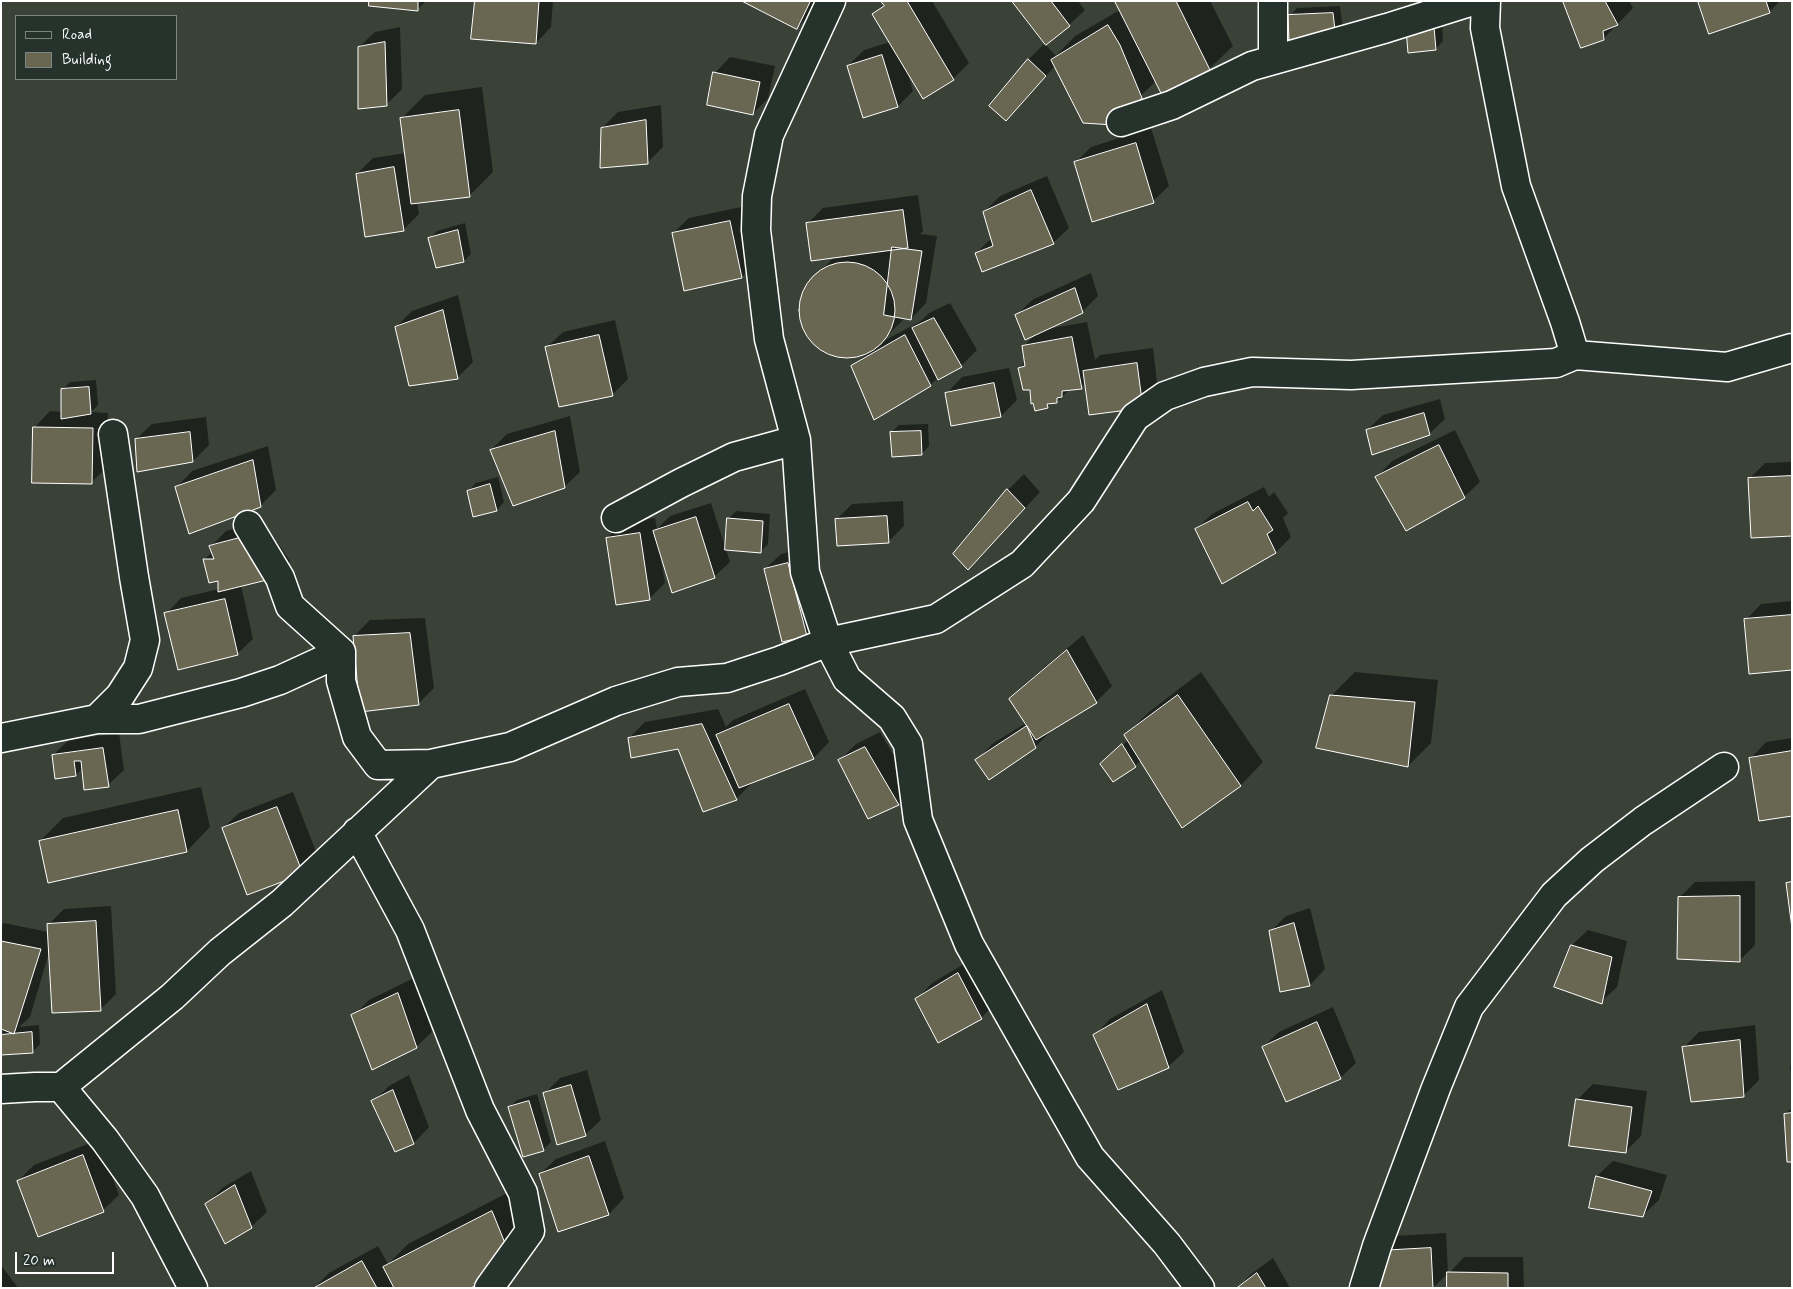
<!DOCTYPE html>
<style>
body{margin:0}
#map{position:relative;width:1793px;height:1289px;overflow:hidden;background:#3a4238;font-family:Mynerve,sans-serif}
canvas{display:block}
.frame{position:absolute;inset:0;border:2px solid #fff;pointer-events:none}
.legend{position:absolute;left:15px;top:15px;width:162px;height:65px;box-sizing:border-box;background:#26332d;border:1px solid #7d8581;margin:0;padding:6px 9px;list-style:none;font-size:15px;color:#fff}
.legend li{display:flex;align-items:center;gap:10px;height:25px}
.legend b{width:25px;border:1px solid #7d8581}
.scale{position:absolute;left:15px;top:1252px;width:99px;height:22px;box-sizing:border-box;border:2px solid #fff;border-top:0;padding-left:6px;font-size:15px;line-height:18px;white-space:nowrap;color:#fff;-webkit-text-stroke:4px #26332d;paint-order:stroke}
</style>
<div id="map">
<canvas width="1793" height="1289"></canvas>
<div class="frame"></div>
<ul class="legend">
<li><b style="height:6px;background:#26332d"></b>Road</li>
<li><b style="height:14px;background:#696652"></b>Building</li>
</ul>
<div class="scale">20 m</div>
</div>
<script>
const c = document.querySelector('canvas').getContext('2d');
c.lineJoin = 'round';
function fill(path, color) {
  c.fillStyle = color;
  c.fill(path, 'evenodd');
}
function strokePath(path, color, width, dash) {
  c.strokeStyle = color;
  c.lineWidth = width;
  c.lineCap = dash ? 'butt' : 'round';
  c.setLineDash(dash || []);
  c.stroke(path);
}
const shadow = new Path2D(`
 M370 1H426L417 10Z
 M476 1H553L551 27 536 43Z
 M744 1H818L813 12 797 28Z
 M883 1H932L969 63 953 79 908 74 913 91 898 106 848 66 864 50 890 42 874 14 884 4Z
 M1014 1H1078L1085 10 1069 25 1045 44 1056 56 1075 36 1120 10 1118 1H1210L1233 46 1209 69 1156 81 1113 123 1055 66 1022 103 990 106 1029 59 1046 42Z
 M1564 1H1629L1633 8 1603 39Z
 M1699 1H1780L1769 12Z
 M1340 6 1343 30 1335 38 1290 16 1297 8Z
 M1442 20 1443 41 1436 49 1409 51Z
 M400 27 402 89 386 105 359 47 375 32Z
 M730 57 775 66 768 98 753 114 715 73Z
 M482 87 493 172 470 195 417 202 419 214 403 230 357 174 373 158 406 153 402 118 425 95Z
 M661 105 663 147 647 163 602 128 618 112Z
 M1151 128 1169 186 1153 201 1075 163 1091 147Z
 M1047 176 1069 228 1053 243 976 253 992 238 984 212 1000 196Z
 M918 195 923 231 920 234 937 236 926 303 911 319 905 318 880 343 921 321 929 313 950 303 977 350 961 366 938 378 930 385 853 367 868 352 858 356 844 357 830 353 817 346 807 333 801 318V301L807 286 835 256 807 224 823 208Z
 M746 206 757 261 742 277 673 233 689 218Z
 M465 223 471 254 464 261 430 238 437 231Z
 M1091 273 1098 296 1082 312 1047 329 1087 322 1095 360 1100 355 1153 348 1158 391 1090 414 1086 383 1081 387 1070 389 1057 402H1052L1047 407 1031 388 1019 368 1025 362 1023 347 1035 335 1016 316 1032 300Z
 M458 295 473 362 458 377 410 385 396 327 412 311Z
 M615 320 628 379 612 395 547 347 563 332Z
 M1009 368 1017 400 1001 416 952 425 947 393 962 377Z
 M96 380 98 405 91 412 108 413 107 467 91 483 35 427 50 411 62 412V390L70 382Z
 M1440 399 1445 419 1429 434 1367 430 1383 415Z
 M570 416 580 472 564 487 491 450 507 434Z
 M206 417 209 445 193 461 136 439 152 424Z
 M928 424 929 446 922 454 891 433 899 425Z
 M1455 430 1480 482 1464 497 1377 477 1392 461Z
 M268 446 276 490 260 506 177 487 192 471Z
 M1792 462V535L1750 478 1765 463Z
 M1024 474 1040 492 983 553 955 554 1008 490Z
 M498 477 504 502 497 510 474 516 468 491 476 483Z
 M1264 487 1269 497 1274 492 1288 513 1283 518 1291 537 1276 552 1196 529 1212 514Z
 M903 501 904 526 889 541 836 520 852 504Z
 M711 503 730 562 714 577 661 560 665 583 649 599 607 538 623 523 655 518 657 529 670 516Z
 M736 511 770 514 768 544 761 551 729 518Z
 M263 521 290 561 275 577 241 585 253 639 237 654 166 614 181 598 219 589V579L204 560 213 551 211 546 226 531Z
 M804 548 822 619 806 635 765 569 781 554Z
 M1792 601V669L1746 620 1761 604Z
 M425 618 434 688 418 704 354 636 370 620Z
 M1083 635 1112 686 1096 702 1051 730V731L1035 747 977 760 992 744 1026 723 1010 699 1026 683Z
 M1201 672 1263 762 1240 786 1141 760 1135 766 1109 757 1128 740 1125 735 1149 712Z
 M1355 672 1438 680 1431 743 1408 766 1331 696Z
 M805 689 829 742 814 758 751 782 752 783 736 799 678 747 629 738 645 722 718 709 726 727 733 720Z
 M880 732 913 788 898 804 840 760 856 744Z
 M119 733 124 770 108 785 83 768 76 775 53 755 69 740Z
 M1792 738V814L1751 758 1766 742Z
 M201 787 210 827 187 851 40 841 63 818Z
 M293 792 318 857 302 872 223 828 239 813Z
 M1755 881V945L1739 961 1679 898 1695 882Z
 M111 906 116 994 100 1010 49 953 30 1017 19 1027 39 1025 40 1044 33 1052 1 1054V1030L3 1029 1 1028V926L4 923 48 932V925L64 909Z
 M1310 908 1325 969 1310 985 1270 932 1286 916Z
 M1588 930 1627 941 1617 987 1601 1002 1556 987 1572 945Z
 M974 958 997 1002 981 1018 917 999 932 983Z
 M414 978 432 1032 416 1047 353 1016 369 1000Z
 M1162 990 1184 1052 1168 1067 1095 1035 1110 1019Z
 M1333 1007 1356 1063 1340 1078 1263 1047 1279 1032Z
 M1755 1025 1759 1080 1744 1095 1684 1047 1699 1032Z
 M1792 1064V1086L1790 1066Z
 M587 1070 601 1120 585 1135 544 1094 560 1078Z
 M409 1075 429 1127 414 1143 396 1150 373 1102 389 1086Z
 M1593 1084 1647 1091 1641 1136 1625 1152 1577 1100Z
 M537 1094 551 1142 543 1150 509 1108 517 1100Z
 M1792 1108V1161L1785 1114Z
 M98 1140 119 1195 103 1210 18 1181 34 1165Z
 M605 1141 624 1198 609 1214 559 1231 540 1174 556 1159Z
 M1613 1161 1667 1175 1659 1200 1643 1215 1591 1207 1597 1176Z
 M251 1171 267 1212 251 1227 207 1204 222 1188Z
 M515 1189 533 1233 468 1288H314L329 1273 378 1246 388 1264 408 1244Z
 M1446 1233 1448 1273 1433 1288H1380L1394 1236Z
 M1464 1257H1523L1524 1288H1449V1273Z
 M1273 1258 1290 1288H1238L1251 1274Z
 M1 1265 18 1288H1Z`);
const building = new Path2D(`
 M369 1H418V11L369 6Z
 M475 1H539L536 44 471 39Z
 M742 1H808L810 2 797 29Z
 M881 1H907L954 80 923 99 872 14 884 6Z
 M1012 1H1051L1070 26 1046 45Z
 M1117 1H1176L1210 70 1162 95 1115 2Z
 M1563 1H1605L1618 25 1603 31 1604 40 1581 48Z
 M1698 1H1766L1770 13 1709 34Z
 M1333 13 1336 39 1289 41 1288 15Z
 M1108 25 1120 45 1142 98 1114 125 1083 123 1051 60Z
 M1434 27 1436 50 1408 53 1406 29Z
 M385 42 387 106 358 109V47Z
 M882 55 898 107 863 118 847 66Z
 M1028 59 1046 76 1006 121 989 106Z
 M713 72 760 82 753 115 707 105Z
 M459 110 470 197 411 204 400 118Z
 M646 120 648 164 600 168 601 128Z
 M1136 143 1154 203 1092 222 1074 162Z
 M394 167 404 231 365 237 356 174Z
 M1031 190 1054 244 982 272 975 253 993 246 983 212Z
 M903 210 908 248 811 261 806 223Z
 M730 221 742 278 684 291 672 233Z
 M458 230 464 262 436 268 428 238Z
 M892 247 922 251 911 320 884 315Z
 M799 310a48 48 0 1 1 96 0a48 48 0 1 1-96 0Z
 M1075 288 1083 313 1025 340 1015 315Z
 M443 310 458 379 409 386 395 327Z
 M934 318 962 367 938 380 912 328Z
 M599 335 613 396 559 407 545 347Z
 M905 335 931 386 874 420 851 366Z
 M1072 337 1082 389 1062 391V397L1057 398V403L1047 404 1048 408 1035 411 1033 403 1031 404 1030 390H1023L1018 368 1025 366 1022 346Z
 M1137 363 1143 408 1089 415 1083 371Z
 M994 383 1001 417 951 426 945 393Z
 M89 387 91 414 61 419V389Z
 M1424 413 1430 435 1372 455 1366 430Z
 M33 427 93 428 92 484 32 483Z
 M555 431 565 488 513 506 490 450Z
 M921 431 922 455 892 457 890 432Z
 M190 432 193 462 137 472 135 439Z
 M1439 445 1465 498 1406 531 1375 477Z
 M253 460 261 507 189 534 175 487Z
 M1792 476V536L1751 538 1748 478Z
 M490 484 497 511 473 517 467 491Z
 M1007 489 1025 508 968 570 953 554Z
 M1248 502 1253 511 1258 506 1273 530 1267 534 1276 553 1222 584 1195 529Z
 M887 516 889 543 837 546 835 519Z
 M696 517 715 578 672 593 653 531Z
 M727 518 763 521 761 553 725 550Z
 M640 533 650 600 616 605 606 538Z
 M247 536 275 578 218 592V581L209 583 203 559H214L209 546Z
 M788 563 807 636 782 642 764 569Z
 M225 599 238 655 178 670 164 613Z
 M1792 615V670L1749 674 1744 619Z
 M410 633 419 705 360 712 353 636Z
 M1067 650 1097 703 1036 740 1009 699Z
 M1178 695 1241 786 1182 828 1124 735Z
 M1330 695 1415 702 1408 767 1316 748Z
 M789 704 814 759 739 788 716 735Z
 M702 724 737 800 703 812 678 749 631 758 628 738Z
 M1027 726 1036 748 989 780 975 760Z
 M1122 744 1136 767 1113 782 1100 764Z
 M865 747 899 805 868 819 838 760Z
 M103 748 109 787 84 790 81 761H74L76 776 55 779 52 755Z
 M1792 751V816L1759 821 1749 758Z
 M277 807 303 874 247 895 222 828Z
 M178 810 187 852 48 883 39 841Z
 M1792 882V928L1786 883Z
 M1740 896V962L1677 959 1678 897Z
 M96 921 101 1011 52 1013 47 924Z
 M1294 923 1310 986 1280 992 1269 931Z
 M1 941 41 949 14 1034 1 1029Z
 M1571 945 1612 957 1602 1004 1554 987Z
 M958 973 982 1019 938 1043 915 999Z
 M398 993 417 1048 372 1070 351 1015Z
 M1147 1004 1169 1068 1118 1090 1093 1035Z
 M1317 1022 1341 1079 1286 1102 1262 1047Z
 M32 1032 33 1053 1 1055V1035Z
 M1740 1040 1744 1097 1691 1102 1682 1047Z
 M571 1085 586 1136 557 1145 543 1093Z
 M393 1090 414 1144 395 1152 371 1101Z
 M1576 1099 1632 1107 1626 1153 1569 1146Z
 M529 1101 544 1151 523 1157 508 1107Z
 M1792 1113V1162H1787L1784 1114Z
 M83 1155 104 1212 38 1237 17 1181Z
 M589 1156 609 1215 558 1232 539 1174Z
 M1596 1176 1652 1191 1643 1217 1589 1208Z
 M235 1185 252 1228 225 1244 205 1204Z
 M492 1211 511 1258 489 1278 471 1288H394L383 1267Z
 M1431 1248 1433 1288H1378L1377 1251Z
 M362 1261 377 1288H314Z
 M1447 1272 1508 1273V1288H1447Z
 M1257 1273 1266 1288H1237Z`);
const minor = new Path2D(`
 M831 1 769 135 757 196 756 230 769 339 796 440 805 572 828 642 847 679 892 718 908 744 918 820 969 944 1090 1157 1167 1244 1200 1288
 M1273 1V60
 M1121 122 1172 105 1252 66 1387 28 1473 1
 M1575 355 1727 367 1792 348
 M616 518 681 483 734 457 796 440
 M248 525 280 578 290 606 341 652V681L357 737 378 765 431 764 510 747 616 701 678 682 727 678 779 661 828 642 936 619 1022 564 1081 501 1135 417 1165 396 1204 382 1252 372 1351 375 1556 363 1575 355 1565 322 1516 186 1485 28 1486 1
 M97 719H139L241 693 280 680 341 652
 M1 738 97 719 120 696 138 668 145 640 134 577 113 434
 M357 832 410 930 480 1110 523 1193 530 1231 489 1288
 M61 1087 105 1140 145 1196 193 1288
 M1 1089 35 1087H61L172 997 220 952 282 903 431 764
 M1364 1288 1377 1246 1436 1088 1469 1007 1554 895 1592 860 1643 821 1724 767`);
fill(shadow, '#0007');
fill(building, '#696652');
strokePath(building, '#fff', 1);
strokePath(minor, '#fff', 31);
strokePath(minor, '#26332d', 28);
</script>
